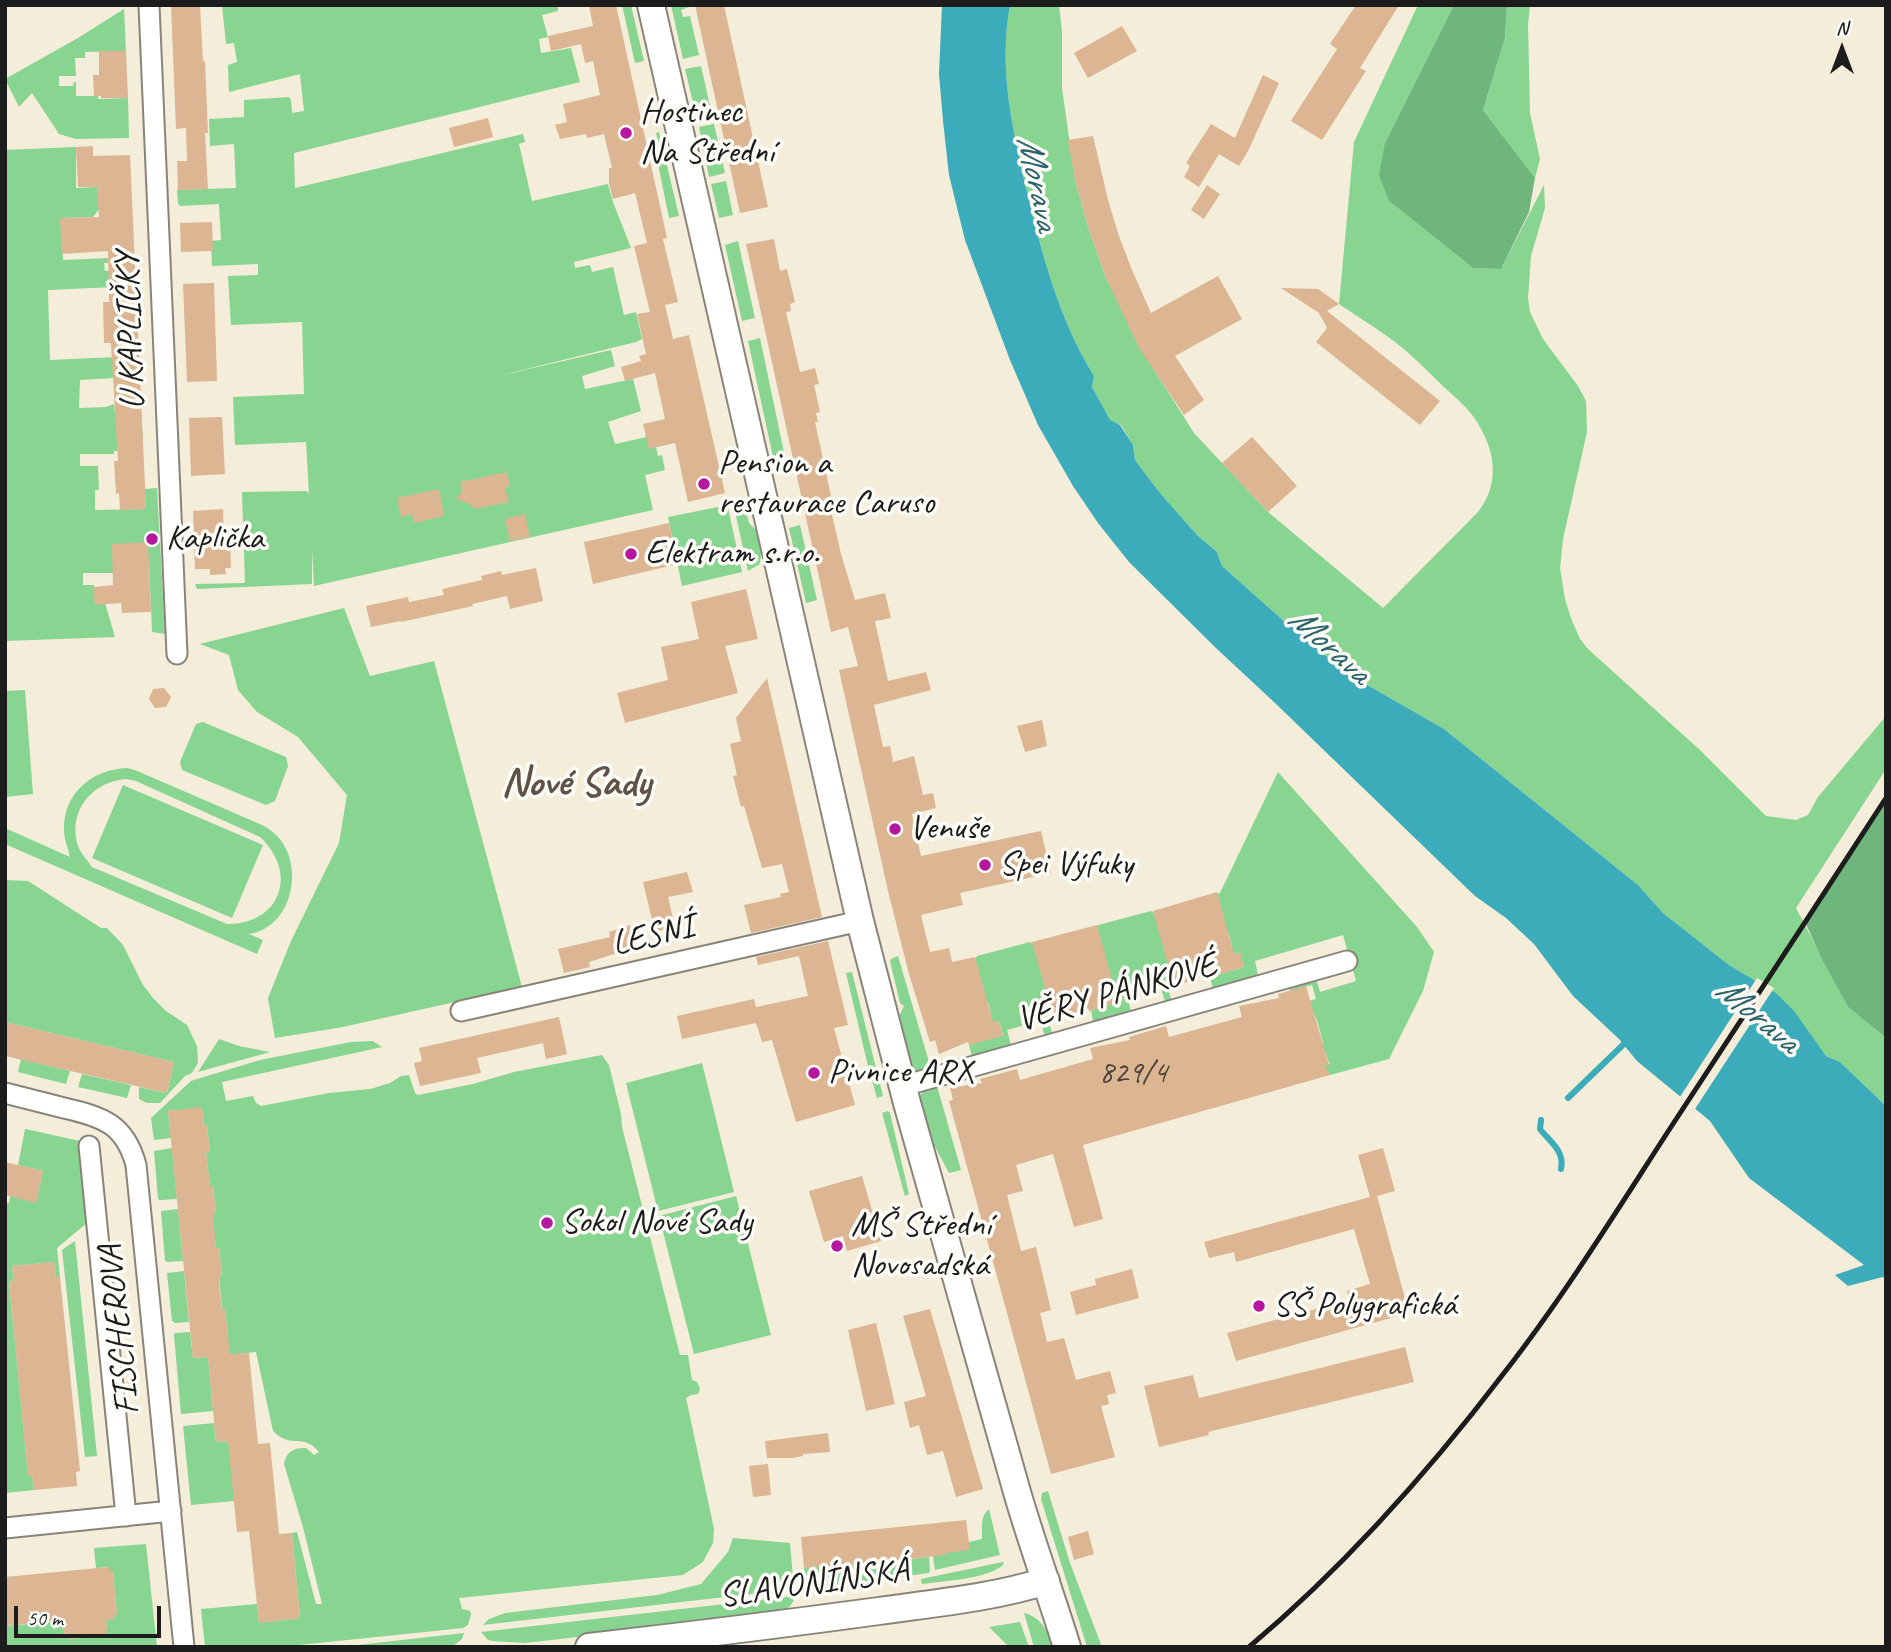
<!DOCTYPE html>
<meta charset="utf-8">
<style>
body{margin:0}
#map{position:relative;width:1891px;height:1652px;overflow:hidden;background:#f3edd9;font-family:Caveat,sans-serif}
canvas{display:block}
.frame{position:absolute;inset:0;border:7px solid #1c1c1c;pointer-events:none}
.north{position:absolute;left:1807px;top:14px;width:70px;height:70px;-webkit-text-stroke:5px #fdfcf7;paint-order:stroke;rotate:0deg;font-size:19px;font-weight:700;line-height:28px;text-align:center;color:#1c1c1c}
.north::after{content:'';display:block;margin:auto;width:24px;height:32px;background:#1c1c1c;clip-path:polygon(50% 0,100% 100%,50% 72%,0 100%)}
.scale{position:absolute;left:14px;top:1606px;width:147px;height:32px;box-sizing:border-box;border:4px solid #1c1c1c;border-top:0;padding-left:9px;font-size:21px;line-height:24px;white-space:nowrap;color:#1c1c1c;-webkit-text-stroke:5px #fdfcf7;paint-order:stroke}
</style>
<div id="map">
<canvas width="1891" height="1652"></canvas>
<div class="frame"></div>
<div class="north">N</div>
<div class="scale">50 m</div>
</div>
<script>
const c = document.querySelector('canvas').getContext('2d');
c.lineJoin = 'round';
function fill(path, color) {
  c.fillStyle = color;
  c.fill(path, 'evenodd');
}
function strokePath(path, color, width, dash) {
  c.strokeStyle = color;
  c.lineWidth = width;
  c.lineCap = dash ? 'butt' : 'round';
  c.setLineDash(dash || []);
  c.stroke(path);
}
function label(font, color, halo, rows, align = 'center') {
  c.font = font + ' Caveat,sans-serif';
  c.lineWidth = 7;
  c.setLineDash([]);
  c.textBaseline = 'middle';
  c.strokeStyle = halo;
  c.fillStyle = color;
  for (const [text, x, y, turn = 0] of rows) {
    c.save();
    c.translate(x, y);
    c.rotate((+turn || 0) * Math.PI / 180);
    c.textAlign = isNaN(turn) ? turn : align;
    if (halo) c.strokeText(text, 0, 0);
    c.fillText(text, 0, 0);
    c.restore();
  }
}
const green = new Path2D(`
 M222 5H565L558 7V11L542 15 548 37 539 39 541 53 571 48 580 82 294 153 295 188 523 134 525 142 519 144 532 201 608 184 613 202 631 248 574 262 575 268 590 265 592 272 613 267 624 315 636 312 642 339 636 342 494 377 611 350 615 366 582 376 585 389 633 379 641 411 608 422 615 444 647 437 656 447 658 456 662 455 665 470 645 475 653 510 314 586 312 549V584L197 589 195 584 245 583 242 492 307 491 309 494 306 442 235 445 233 397 304 394 302 322 231 325 228 276 258 275V264L212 266 211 241 221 240 219 204 180 206 178 203 177 190 236 188 234 144 210 146 209 119 244 117V100L289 97 291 100 292 113 304 111 300 74 229 92 228 65 237 62 234 43 226 44Z
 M622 5H631L644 61 635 63Z
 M671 5H689V7L681 10 683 17 690 16 699 55 683 59Z
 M1010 5H1059L1062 31V88L1075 180 1089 230 1106 278 1151 365 1194 433 1268 512 1383 608 1478 512C1499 485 1496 455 1480 427 1472 411 1457 399 1444 387 1431 375 1419 362 1405 350 1385 333 1361 319 1339 304L1354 142 1418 5H1454L1385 143 1389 201 1473 268 1501 269 1544 185 1545 208 1531 256 1528 298 1530 312 1543 339 1578 386 1586 401 1587 432 1563 539 1560 568 1565 599 1572 621 1580 639 1588 649 1701 751 1766 816 1796 820 1808 815 1818 797 1886 716V769L1796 908 1848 1007 1886 1038V1106L1840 1062 1826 1056 1776 993 1729 965 1663 913 1638 885 1444 729 1364 683 1323 654 1307 636 1285 622 1222 566 1217 552 1197 535 1160 493 1135 460 1133 445 1121 425 1110 421 1092 387 1094 376C1060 321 1043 258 1028 196 1013 132 998 70 1010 5Z
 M1507 5H1530L1528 25 1530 113 1540 159 1535 178 1483 110 1505 38Z
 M124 9 126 51 85 52V58H75L76 76H59V86H73L74 82H76V96H98V99L128 98 129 138 76 139 59 134 32 93 19 107 5 79 78 38Z
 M701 66 712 115 697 119 685 69Z
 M714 124 725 173 709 177 699 127Z
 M659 132 679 216 669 218 658 164 663 162 656 133Z
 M76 147V188L97 187 104 203 93 217 61 218 63 260 108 258V263H104L105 271 136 270V286L48 290 50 360 139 356 140 371 113 372V378L80 380 79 408 106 407 114 404 115 413 141 412 143 440 117 441V451H114V454H80V466H98L99 490H95V510L146 509 145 489 157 488 165 634 152 632 149 561 119 573H83V585H94L95 603H105L115 637 5 641V150Z
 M726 181 733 215 719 218 711 184Z
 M738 241 755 318 742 321 725 245Z
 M760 338 786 462V464L775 466 748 341Z
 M744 505 749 523 756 530 761 553 760 564 748 571 734 507Z
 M723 506 728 508 742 572 682 586 668 517Z
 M800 525 817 600 806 603 789 528Z
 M344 608 370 676 434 661 522 987 343 1027 275 1038 268 998 291 941 339 843 347 795 298 737 257 712 238 690 229 655 200 644Z
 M25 690 33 794 5 797V691Z
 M203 722 286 757 288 766 275 801 266 805 182 770 180 762 196 724Z
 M127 768 135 770 262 825C268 828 275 833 279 838 305 869 291 928 249 934L263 940 257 954 5 844V828L70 857C68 848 64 839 64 830 63 793 93 769 127 768ZM126 779 136 781 260 837C298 872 282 924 227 924L92 867C86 858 77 850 76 838 71 806 96 781 126 779Z
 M1278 772 1417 927 1434 952 1423 991 1389 1059 1330 1075 1324 1066 1331 1063H1329L1325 1051 1318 1045 1323 1043C1319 1028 1317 1012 1305 1002L1316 999 1312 985 1290 991 1288 985 1316 978 1320 992 1356 981 1343 935 1255 961 1258 975 1213 989 1210 977 1244 967 1239 953 1229 955 1232 946 1229 934 1223 935 1217 894 1220 893Z
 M123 785 263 845 232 918 92 858Z
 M5 880 28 881 101 928H107L123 945 143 985 153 998 166 1011 187 1025 197 1046 198 1063 192 1073 185 1076 160 1103H147L139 1099V1087L167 1093 174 1062 5 1022Z
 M1151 911 1153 912 1175 970 1165 974 1171 999 1165 1001 1160 986 1127 996 1131 1011 1093 1022 1091 1010 1123 1001 1119 986 1109 989 1096 927 1098 925Z
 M1030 942 1033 944 1055 1004 1045 1008 1052 1033 1045 1036 1040 1021 1007 1030 1011 1045 972 1057 969 1045 1003 1035 999 1021 988 1024 991 1014 988 1002 982 1003 985 994 975 959 977 956Z
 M898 956 931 1069 916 1072 912 1067 899 1016 904 1006 900 1003 890 961 891 959Z
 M852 972 883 1096 877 1098 868 1066 846 973Z
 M219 1039 239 1046 270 1052 198 1072Z
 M373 1041 382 1047 222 1082 226 1101 253 1096 256 1103 261 1106 329 1093 370 1089 390 1083 401 1076 409 1075 415 1093 418 1095 473 1084 514 1072 602 1055 609 1065 621 1114 622 1127 680 1355H688L692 1380 697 1382 700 1388 698 1394 691 1395 686 1398 714 1529 713 1543 703 1562 683 1575 459 1598 462 1609 470 1611 471 1614 468 1625 463 1628 280 1647H205L201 1609 257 1604 259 1623 300 1618 292 1533 297 1532 316 1604H322L303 1527 284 1464C286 1452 294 1447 306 1448L314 1455 319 1452C303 1432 292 1450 273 1431L256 1352 227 1355 228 1336 225 1310H222L219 1276 222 1275 219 1248H216L212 1214 216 1213 213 1186H210L206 1152H210L207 1125H204L202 1108 168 1111 171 1138 154 1140 151 1118 191 1081 197 1079 260 1060 351 1042Z
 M21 1059 70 1071 66 1084 18 1072Z
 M702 1063 734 1192 658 1211 626 1083Z
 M82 1074 131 1085 127 1098 78 1087Z
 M937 1086 961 1170 949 1173 933 1143 920 1096 923 1090Z
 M888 1111 890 1113 909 1194 905 1196 882 1113Z
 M25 1129 85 1142 88 1222 57 1248 60 1277H56L54 1262 12 1266 14 1281 9 1282 28 1475 32 1476 34 1490 5 1493V1203H9L10 1196 36 1202 43 1171 18 1165Z
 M172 1148 177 1199 160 1200 158 1199 154 1151Z
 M736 1196 771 1335 694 1354 659 1216Z
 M178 1209 183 1261 167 1262 165 1261 161 1211Z
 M75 1241 97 1456 85 1457 62 1250Z
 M184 1271 189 1322 175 1323 172 1321 167 1273Z
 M190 1332 193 1358 208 1357 213 1411 181 1414 174 1335 175 1333Z
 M214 1423 216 1442 231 1441 234 1501 191 1505 183 1426Z
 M1048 1491 1070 1563 1102 1647H1087L1041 1499 1042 1493Z
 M989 1509 1000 1555 935 1570 933 1556 946 1553 969 1542 982 1539C983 1528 979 1518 989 1509Z
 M733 1538 790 1543 794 1589 483 1625 489 1619 505 1613 657 1595 701 1584 728 1552Z
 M146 1544 157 1647H5V1626L54 1622 55 1625H63V1635H67V1639L81 1638 107 1630 106 1620H114V1615H117L113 1571H109V1567L96 1568 94 1548Z
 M929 1557 930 1571 929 1573 886 1579 884 1562Z
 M879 1562 881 1579 837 1585 834 1567Z
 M1003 1562 1004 1564C989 1579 943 1581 922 1584L921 1579Z
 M818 1566 830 1568 832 1586 807 1588 804 1568Z
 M795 1596C791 1615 770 1614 754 1617L525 1643 492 1641 488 1640 481 1632Z
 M1024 1613C1041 1617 1048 1631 1053 1647H1034Z
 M1020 1622 1029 1647H1009L989 1627Z
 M464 1633 462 1639 452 1647H340Z`);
const forest = new Path2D(`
 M1454 5H1507L1505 38 1483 110 1535 178 1529 212 1501 269 1473 268 1389 201 1379 175 1385 143Z
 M1886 798V1038L1848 1007 1822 959 1805 922Z`);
const water = new Path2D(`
 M942 5H1010C998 70 1013 132 1028 196 1043 258 1060 321 1094 376L1092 387 1110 420 1120 425 1133 445 1135 460 1160 493 1197 535 1217 552 1222 566 1285 622 1307 636 1323 654 1364 683 1444 729 1638 885 1663 913 1729 965 1776 993 1794 1011 1826 1056 1840 1062 1886 1106V1279L1883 1277 1848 1286 1835 1275 1864 1265 1749 1178 1710 1121 1637 1061 1619 1039 1573 996 1534 944 1506 918 1475 896 1274 702 1217 649 1129 562 1098 523 1073 486 1038 425 1010 360 965 240 949 175 943 121 939 74Z`);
const pier = new Path2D(`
 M1757 978 1774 988 1693 1112 1678 1100Z`);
const stream = new Path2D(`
 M1568 1098 1627 1041
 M1541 1120 1540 1129C1550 1142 1565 1151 1561 1169`);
const building = new Path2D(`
 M171 5H200L203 61H205L208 133H205L208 189 178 190 177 161H187L186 128 176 129Z
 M589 5H616L667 238 663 239 678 302 665 305 673 339 689 335 725 493 688 502 675 443 649 449 643 424 665 419 655 373 625 381 621 367 641 361 639 356 646 354 637 314 650 312 634 246 647 243 635 193 613 199 609 183V168H612L604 134 587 138 586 134 560 139 555 125 567 122 563 104 600 95 593 61 585 63 581 44 551 51 548 36 593 26Z
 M695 5H724L768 207 740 213Z
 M1356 5H1399L1360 68 1366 71 1322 140 1291 121 1337 49 1330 44Z
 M1122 26 1137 51 1088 78 1074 53Z
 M99 51H126L128 98H101V96H94L93 75H99Z
 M1263 75 1279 83 1249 149 1239 166 1219 154 1199 187 1184 177 1190 166 1186 163 1211 124 1235 138Z
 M488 118 493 137 454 147 449 128Z
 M1093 136 1108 200 1119 236 1132 270 1151 313 1218 276 1242 319 1175 356 1204 400 1184 415 1139 348 1106 278 1089 230 1075 180 1068 140Z
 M93 146V156L130 155 146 509 120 510 119 493 116 494 114 461H118L111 343H104L103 302H109L108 251 62 254 60 218 99 217 97 187H78L76 147Z
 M1207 185 1220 194 1204 219 1191 210Z
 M212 222 213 251 181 252 180 223Z
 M774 239 780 271 787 269 795 302 790 304 791 311 786 312 800 372 815 368 819 384 814 385 820 412 816 413 818 422H815L833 505 830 506 841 554 855 600 885 593 891 618 875 621 888 681 926 672 931 690 874 705 883 747 890 746 893 762 914 756 923 795 933 793 936 808 912 814 921 856 1041 831 1051 873 960 893 963 905 921 915 930 952 949 948 952 962 975 957 993 1022 999 1021 1003 1036 969 1045 968 1042 939 1054 935 1040 930 1042 909 974 888 891 839 670 858 666 848 627 831 632 746 244Z
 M214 283 217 381 187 382 183 284Z
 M1281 288 1318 289 1339 304 1327 311 1440 401 1420 425 1316 342 1327 328 1319 313Z
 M222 417 225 474 191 476 189 418Z
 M1252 437 1297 486 1268 512 1222 463Z
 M507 472 510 486 505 487 509 502 474 509 472 505 456 499 462 492 460 482Z
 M439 489 444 516 414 523 412 514 401 517 397 498Z
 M223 509 224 539H230L231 568H225L226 574 210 575V569H195L193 511Z
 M525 514 530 537 510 541 505 519Z
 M669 523 678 564 593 584 584 542Z
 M148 542 151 612 122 613 121 603 95 605 93 587 113 585 112 544Z
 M536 568 543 601 510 609 507 596 472 604 473 606 401 622V621L371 627 366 606 408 597 409 602 444 595 442 589 482 580 481 576 501 571 502 575Z
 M746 589 758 639 725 646 738 693 625 723 617 693 668 680 661 647 699 639 691 602Z
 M767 678 822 917 751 933 744 905 781 897 780 894 789 892 782 864 762 868 744 806 741 807 733 776 737 775 730 744 741 741 736 718Z
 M164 688 171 697 166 707 155 708 149 699 153 689Z
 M1042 720 1047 746 1025 752 1017 726Z
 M687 872 693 892 668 897 675 927 655 932 643 882Z
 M1217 892 1234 954 1240 952 1244 967 1210 977 1209 974 1170 988 1165 973 1170 972 1153 911Z
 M630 925 636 947 589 962 590 967 564 973 558 949 610 937 609 932Z
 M1097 925 1114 987 1119 986 1123 1001 1089 1011 1088 1008 1049 1022 1045 1007 1050 1006 1032 942Z
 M828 941 848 1025 834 1028 855 1105 796 1122 772 1040 762 1042 756 1023 682 1039 677 1016 754 999 756 1007 808 996 799 956 758 965 756 957Z
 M1306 986 1329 1065 1325 1066 1330 1075 1083 1145 1103 1219 1074 1227 1053 1154 1016 1165 1023 1191 1007 1195 1021 1251 1036 1247 1051 1310 1040 1313 1047 1342 1064 1338 1076 1380 1110 1371 1116 1393 1107 1395 1109 1404 1101 1406 1115 1457 1051 1474 949 1101 953 1100 950 1088 982 1083 980 1079 1017 1069 1020 1080 1093 1059 1090 1048 1130 1040 1129 1037 1166 1026 1169 1037 1242 1017 1239 1006 1279 998 1278 994Z
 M559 1017 567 1054 546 1059 543 1043 477 1058 481 1073 420 1086 414 1063 422 1061 419 1048Z
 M5 1022 174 1062 167 1093 5 1056Z
 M202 1107 204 1125H207L210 1152H206L210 1186H213L216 1213 213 1214 216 1248H219L222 1276H219L220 1293 222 1310 225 1309 230 1354 249 1353 258 1444 270 1443 279 1534 292 1533 300 1618 259 1623 249 1531 237 1532 228 1441 216 1442 208 1357 193 1358 168 1111Z
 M1383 1148 1395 1191 1377 1196 1409 1313 1236 1361 1227 1333 1349 1300 1347 1291 1370 1284 1354 1229 1236 1262 1234 1252 1209 1258 1204 1242 1370 1197 1358 1155Z
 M5 1162 43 1171 36 1203 5 1195Z
 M862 1176 881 1241 847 1251 843 1236 824 1242 809 1191Z
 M54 1262 56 1277H60L80 1471 76 1472 77 1486 34 1490 32 1476H28L9 1282 14 1281 12 1266Z
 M1132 1269 1139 1298 1076 1315 1070 1292 1096 1285 1095 1279Z
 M930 1309 983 1489 956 1497 943 1451 927 1455 919 1425 910 1428 904 1402 926 1396 903 1316Z
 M876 1323 895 1404 866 1411 848 1330Z
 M1405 1347 1414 1382 1208 1432 1209 1435 1159 1447 1144 1386 1193 1375 1199 1398Z
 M828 1433 830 1452 803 1454V1456L792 1458H767L765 1441Z
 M768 1464 771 1495 753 1497 749 1466Z
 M966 1520 970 1550 946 1553V1555L856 1565 819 1569 818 1566 804 1568 801 1537Z
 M1088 1531 1094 1554 1074 1560 1068 1537Z
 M109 1567V1571H113L117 1615H114V1620H106L107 1631H105V1636L67 1639V1635H63V1625L55 1626 54 1621 5 1626V1577Z`);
const minor = new Path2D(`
 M149 5 177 654
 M461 1011 860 921
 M903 1086 1347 961
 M5 1093C25 1098 45 1103 64 1108 103 1117 125 1124 136 1165L184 1647
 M89 1146 126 1516
 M5 1528 171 1511`);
const secondary = new Path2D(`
 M651 5 860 921 907 1103 1017 1492C1032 1544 1051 1595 1067 1647
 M589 1647C686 1636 783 1624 879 1611 935 1603 992 1598 1046 1581`);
const rail = new Path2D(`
 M1249 1647C1343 1568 1430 1470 1504 1373 1564 1296 1616 1212 1669 1130 1742 1019 1814 909 1886 798`);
const markers = [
 [626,133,7,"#b5179e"],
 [704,484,7,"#b5179e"],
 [152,539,7,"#b5179e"],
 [631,554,7,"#b5179e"],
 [895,829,7,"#b5179e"],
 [985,865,7,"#b5179e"],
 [814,1073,7,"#b5179e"],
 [547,1223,7,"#b5179e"],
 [837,1246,7,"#b5179e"],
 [1259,1306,7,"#b5179e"]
];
const numberNames = [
 ["829/4",1133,1074]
];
const poiNames = [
 ["Hostinec",640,113],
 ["Na Střední",640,153],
 ["Pension a",718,464],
 ["restaurace Caruso",718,504],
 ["Kaplička",166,539],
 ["Elektram s.r.o.",645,554],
 ["Venuše",909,829],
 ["Spei Výfuky",999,865],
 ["Pivnice ARX",828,1073],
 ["Sokol Nové Sady",561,1223],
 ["MŠ Střední",851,1226],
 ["Novosadská",851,1266],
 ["SŠ Polygrafická",1273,1306]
];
const streetNames = [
 ["U KAPLIČKY",131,331,-92],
 ["LESNÍ",653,936,-13],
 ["VĚRY PÁNKOVÉ",1117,993,-16],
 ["FISCHEROVA",120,1330,-96],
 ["SLAVONÍNSKÁ",814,1584,-8]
];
const waterNames = [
 ["Morava",1037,183,78],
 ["Morava",1329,646,42],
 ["Morava",1757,1016,40]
];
const districtNames = [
 ["Nové Sady",576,784]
];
fill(green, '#88d491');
fill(forest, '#6eb67b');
fill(water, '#3cabba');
fill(pier, '#f3edd9');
strokePath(stream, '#3cabba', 6);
fill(building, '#dcb593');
strokePath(minor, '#88847a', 23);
strokePath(secondary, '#88847a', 30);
strokePath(minor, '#fff', 19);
strokePath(secondary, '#fff', 26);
strokePath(rail, '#1c1c1c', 5);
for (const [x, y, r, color] of markers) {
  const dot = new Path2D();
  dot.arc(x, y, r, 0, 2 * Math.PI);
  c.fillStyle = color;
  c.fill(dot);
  strokePath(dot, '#fdfcf7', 2.5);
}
label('32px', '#4c423a', null, numberNames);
label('35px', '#1c1c1c', '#fdfcf7', poiNames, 'left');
label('35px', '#1c1c1c', '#fdfcf7', streetNames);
label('italic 37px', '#2c646b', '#fdfcf7', waterNames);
label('bold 42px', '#5f5246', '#fdfcf7', districtNames);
</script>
